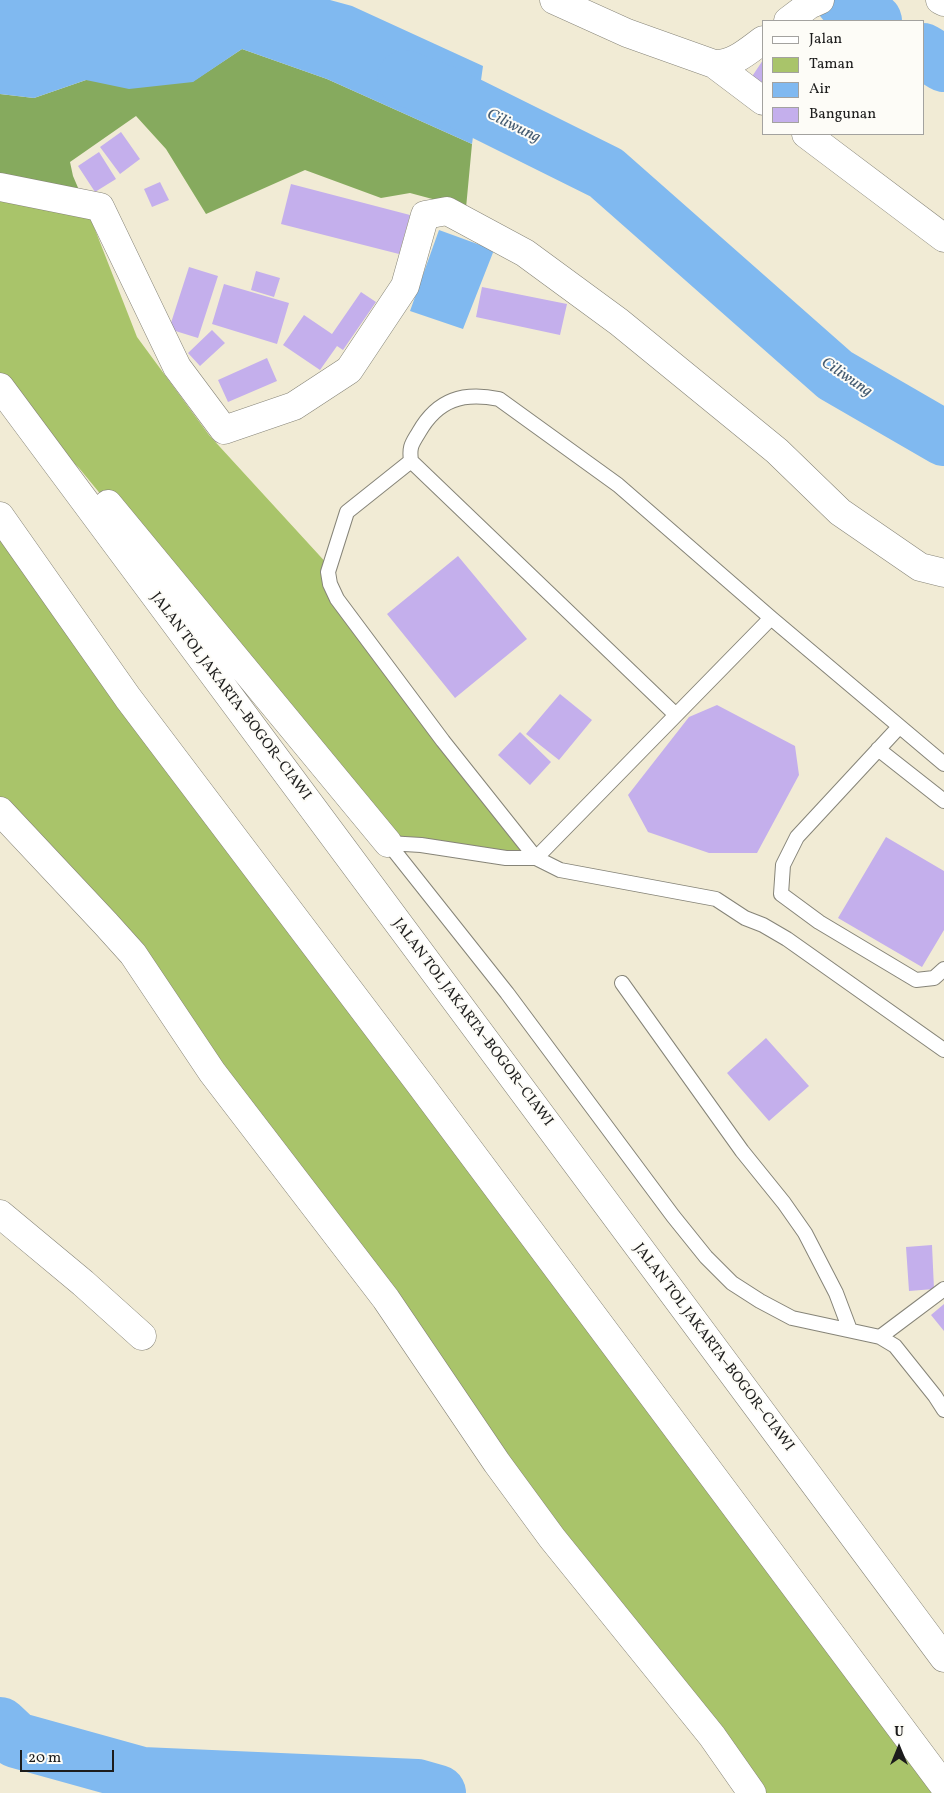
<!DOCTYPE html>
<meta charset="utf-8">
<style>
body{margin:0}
#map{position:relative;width:944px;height:1793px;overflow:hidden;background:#f1ebd5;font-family:Vollkorn,serif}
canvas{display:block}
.legend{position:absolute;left:762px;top:20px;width:162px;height:115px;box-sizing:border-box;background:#fdfcf7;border:1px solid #a3a29f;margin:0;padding:6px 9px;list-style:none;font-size:15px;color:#1c1c1c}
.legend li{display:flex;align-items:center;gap:10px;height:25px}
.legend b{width:25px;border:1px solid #a3a29f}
.north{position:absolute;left:874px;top:1723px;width:50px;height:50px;-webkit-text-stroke:4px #fdfcf7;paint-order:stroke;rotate:0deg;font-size:14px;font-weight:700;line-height:20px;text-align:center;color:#1c1c1c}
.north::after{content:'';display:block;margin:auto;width:18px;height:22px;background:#1c1c1c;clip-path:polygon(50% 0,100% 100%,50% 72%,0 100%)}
.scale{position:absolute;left:20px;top:1750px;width:94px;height:22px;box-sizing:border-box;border:2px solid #1c1c1c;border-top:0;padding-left:6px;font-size:15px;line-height:18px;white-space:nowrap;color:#1c1c1c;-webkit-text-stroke:4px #fdfcf7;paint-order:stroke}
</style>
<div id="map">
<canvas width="944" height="1793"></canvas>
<ul class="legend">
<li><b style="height:6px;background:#fff"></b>Jalan</li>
<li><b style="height:14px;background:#a9c46a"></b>Taman</li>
<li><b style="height:14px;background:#80b9f0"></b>Air</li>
<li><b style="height:14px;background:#c4afec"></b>Bangunan</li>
</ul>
<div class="north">U</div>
<div class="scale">20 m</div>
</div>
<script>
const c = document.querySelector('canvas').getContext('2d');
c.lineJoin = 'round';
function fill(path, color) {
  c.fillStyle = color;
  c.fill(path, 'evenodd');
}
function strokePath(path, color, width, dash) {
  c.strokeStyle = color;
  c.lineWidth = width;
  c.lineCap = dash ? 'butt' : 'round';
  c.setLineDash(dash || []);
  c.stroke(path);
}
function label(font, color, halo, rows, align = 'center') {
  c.font = font + ' Vollkorn,serif';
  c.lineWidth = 4;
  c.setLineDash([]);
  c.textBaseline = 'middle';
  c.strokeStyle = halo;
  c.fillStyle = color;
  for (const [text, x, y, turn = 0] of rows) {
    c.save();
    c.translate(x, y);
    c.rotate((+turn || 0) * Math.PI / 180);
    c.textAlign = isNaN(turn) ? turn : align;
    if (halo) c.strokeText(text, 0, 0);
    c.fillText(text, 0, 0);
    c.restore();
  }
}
const green = new Path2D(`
 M0 187 85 204 137 337 209 435 330 567V584L536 858 388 843 79 468 47 438 0 387Z
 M0 513 944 1793H752L133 954 0 811Z`);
const forest = new Path2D(`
 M242 49 327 79 472 144 466 208 410 193 381 198 305 170 206 214 166 149 136 116 70 162 73 176 85 204 0 187V94L34 98 86 80 192 82Z`);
const water = new Path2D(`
 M0 0H330L352 6 483 66 472 144 327 79 242 49 193 82 129 89 86 80 34 98 0 94Z
 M439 230 494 250 463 329 410 311Z`);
const river = new Path2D(`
 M843 0 874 21
 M923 51 944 64
 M405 78 449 95 606 173 835 375 944 438
 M0 1725 16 1740 142 1775 417 1787 438 1793`);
const building = new Path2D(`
 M763 60V90L749 81Z
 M121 132 140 159 120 174 100 147Z
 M99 152 116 179 95 192 78 166Z
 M160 182 169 200 152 207 144 189Z
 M291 184 410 215 399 254 281 224Z
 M189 267 218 276 198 338 169 329Z
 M256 271 280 278 274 297 251 290Z
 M224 284 289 303 277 344 212 324Z
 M482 287 567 304 560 335 476 317Z
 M361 292 376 302 343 350 337 346 320 370 283 345 304 315 332 334Z
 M212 330 225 343 200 366 188 353Z
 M267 358 277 381 228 402 218 380Z
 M458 556 527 639 455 698 387 614Z
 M560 694 592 720 559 760 526 734Z
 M717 705 795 746 799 775 757 853H709L648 832 628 795 689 717Z
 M520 732 551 762 530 785 498 755Z
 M886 837 944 871V930L922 967 838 918Z
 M766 1038 809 1086 769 1121 727 1073Z
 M932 1245 934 1289 909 1291 906 1247Z
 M944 1304V1331L931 1315Z`);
const service = new Path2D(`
 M411 461 676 715
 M771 618 536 858 443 741 337 599 330 584 328 572 347 512 411 461C409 446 412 444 419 432 438 399 463 392 499 399L618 485 771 618 944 764
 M899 727 797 837 783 865 781 894 819 922 916 980 934 978 944 969
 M878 749 944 801
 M388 843 507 993 673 1216 706 1257 732 1283 760 1301 792 1318 880 1337 895 1346 935 1396 944 1410
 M388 843 421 845 506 858H536L560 870 716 899 745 918 763 925 787 939 944 1050
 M622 983 742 1151 784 1203 805 1233 836 1293 850 1330
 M880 1337 944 1289`);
const minor = new Path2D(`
 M554 0 627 33 714 64C733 65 748 51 763 40
 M940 0 944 2
 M788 21 809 5 820 0
 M714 64 763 101
 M806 134 944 238
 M0 187 100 207 177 367 224 430 294 406 349 370 405 286 425 215 447 211 525 253 619 322 777 451 840 512 920 567 944 573
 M0 811 106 924 133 954 212 1072 386 1299 497 1463 552 1538 712 1736 752 1793
 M0 1214 83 1283 142 1336`);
const motorway = new Path2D(`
 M0 387 944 1658
 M108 504 388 843
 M0 516 128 698 420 1084 944 1786`);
const streetNames = [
 ["JALAN TOL JAKARTA–BOGOR–CIAWI",230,697,53],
 ["JALAN TOL JAKARTA–BOGOR–CIAWI",472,1023,53],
 ["JALAN TOL JAKARTA–BOGOR–CIAWI",713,1348,53]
];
const waterNames = [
 ["Ciliwung",513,127,26],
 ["Ciliwung",846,378,34]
];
fill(green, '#a9c46a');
fill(forest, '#86aa5e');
fill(water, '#80b9f0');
strokePath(river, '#80b9f0', 56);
fill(building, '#c4afec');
strokePath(service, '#868478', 16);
strokePath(minor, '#868478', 29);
strokePath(motorway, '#868478', 29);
strokePath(service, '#fff', 14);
strokePath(minor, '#fff', 28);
strokePath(motorway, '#fff', 28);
label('15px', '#1c1c1c', '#fdfcf7', streetNames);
label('italic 16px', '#445b71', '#fdfcf7', waterNames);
</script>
